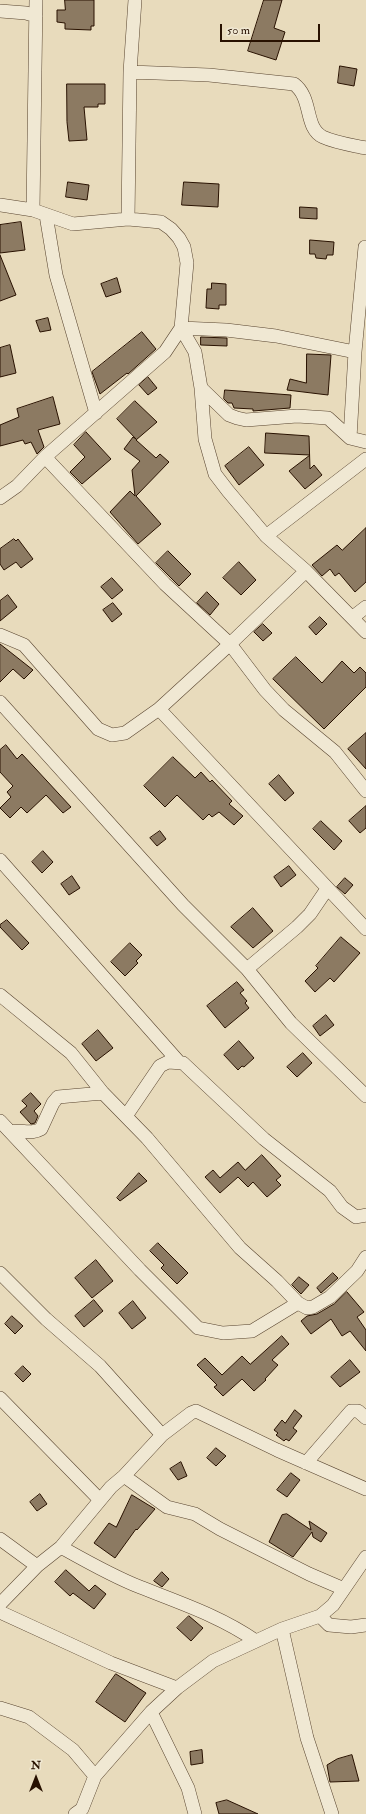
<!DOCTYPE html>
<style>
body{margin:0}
#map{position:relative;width:366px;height:1814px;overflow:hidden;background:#e8dbbc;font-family:"IM FELL Double Pica",serif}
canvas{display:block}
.north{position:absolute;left:16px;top:1758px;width:40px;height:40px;-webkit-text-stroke:3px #f0e8d3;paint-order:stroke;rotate:0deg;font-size:11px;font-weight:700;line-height:16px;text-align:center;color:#281100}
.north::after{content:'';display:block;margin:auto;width:14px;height:18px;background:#281100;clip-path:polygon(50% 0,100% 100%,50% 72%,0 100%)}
.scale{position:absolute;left:220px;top:24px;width:100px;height:18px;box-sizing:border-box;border:2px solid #281100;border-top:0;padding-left:5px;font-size:12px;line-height:14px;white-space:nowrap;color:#281100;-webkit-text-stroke:3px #f0e8d3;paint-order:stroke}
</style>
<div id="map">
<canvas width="366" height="1814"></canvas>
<div class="north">N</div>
<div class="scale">50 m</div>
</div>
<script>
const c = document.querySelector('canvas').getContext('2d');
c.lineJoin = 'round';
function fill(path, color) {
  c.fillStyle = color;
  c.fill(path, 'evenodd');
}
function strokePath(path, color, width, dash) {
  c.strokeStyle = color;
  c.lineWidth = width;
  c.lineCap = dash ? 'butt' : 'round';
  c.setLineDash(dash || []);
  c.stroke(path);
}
const building = new Path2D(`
 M65 0H94V26H91V30L65 29V23L57 22V10H65Z
 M264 0H282L274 28 285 32 276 60 248 51Z
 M340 66 357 69 354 86 338 83Z
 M67 84H105V104H98V107H84L87 140 69 141 67 122Z
 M68 182 89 185 87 200 66 197Z
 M184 182 219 184 218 207 182 205Z
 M300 207 317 208V219L300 218Z
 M21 222 25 250 0 253V225Z
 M310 240 334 242 333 255H327L326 259 316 258 315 254H310Z
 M0 255 16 295 0 301Z
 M117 278 121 292 106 297 101 284Z
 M212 283 226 284V305H219V309L206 308 207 289H211Z
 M48 318 51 330 40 332 36 321Z
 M142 332 156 349 128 374 127 373 100 394 92 372Z
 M201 337 227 338V346L201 345Z
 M10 345 16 373 0 377V348Z
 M307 354 331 355 328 395 287 390 290 379 306 383Z
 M148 377 157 388 148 395 139 385Z
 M225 390 291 395 290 408 253 411V409L234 408 232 403H228L224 399Z
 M53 397 60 424 38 430 44 447 37 454 31 442 25 444 23 440 0 446V425L19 417 17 409Z
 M135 401 157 422 136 440 156 458 160 454 169 462 136 496 161 524 138 544 110 512 130 491 135 496 132 470 140 461 124 449 133 437 136 439 117 419Z
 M86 432 111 459 82 484 70 472 85 457 74 445Z
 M266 433 309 436 310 469 314 465 322 475 305 489 289 471 310 455 265 453Z
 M249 447 264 465 239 485 225 466Z
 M366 528V582L355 592 339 573 335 576 330 569 322 576 312 565 337 545 342 550Z
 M14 539 16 541 18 539 33 559 21 568 16 562 4 570 0 564V549Z
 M168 551 191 574 179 586 156 563Z
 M239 562 256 580 241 595 223 578Z
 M112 578 123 590 112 599 101 587Z
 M207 592 219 604 210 615 197 603Z
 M8 595 17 607 0 621V601Z
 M113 603 122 614 112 622 103 610Z
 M320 617 327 624 316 635 309 627Z
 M263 624 272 633 263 641 254 632Z
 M0 644 33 670 24 679 13 669 0 682Z
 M296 657 322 683 342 661 354 673 360 667 366 673V687L324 729 273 679Z
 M366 733V769L348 749Z
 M6 745 17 759 22 754 71 807 63 813 46 795 27 813 21 807 10 818 0 808 11 797 7 792 13 786 0 772V750Z
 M173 757 195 778 201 772 210 782 212 780 232 801 229 804 243 816 234 825 219 812 212 817 209 814 203 820 177 795 165 807 144 786Z
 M279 775 294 793 285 801 269 784Z
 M366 806V828L360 833 349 821Z
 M321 821 342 841 334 850 313 829Z
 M160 831 166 839 157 846 150 838Z
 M43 851 53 862 42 873 32 862Z
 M289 866 296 875 281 887 274 877Z
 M72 876 80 888 69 895 61 884Z
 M345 878 353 885 345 894 337 887Z
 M253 908 273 931 253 948 231 927Z
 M7 920 29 943 22 950 0 927V925Z
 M341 937 360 953 334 982 330 978 315 992 305 981 318 968 316 966Z
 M130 943 142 955 136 961 138 963 125 976 111 962Z
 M237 982 244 990 240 993 247 1001 245 1003 249 1008 225 1028 207 1006Z
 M326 1015 334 1025 320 1036 313 1026Z
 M98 1030 113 1048 96 1061 82 1044Z
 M239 1041 254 1058 244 1067 242 1066 238 1070 224 1055Z
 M303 1053 312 1063 297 1077 287 1067Z
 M31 1093 41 1104 34 1111 38 1116 35 1123 31 1124 20 1112 27 1106 22 1101Z
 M262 1155 281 1176 276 1180 281 1185 267 1197 253 1182 248 1187 238 1177 220 1193 205 1177 213 1170 220 1178 238 1162 245 1170Z
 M139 1173 147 1181 120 1201 117 1198Z
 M158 1243 188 1273 177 1284 161 1268 164 1265 150 1251Z
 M96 1260 113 1281 92 1298 75 1278Z
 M333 1273 338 1278 321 1293 317 1288Z
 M299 1277 309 1285 301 1294 292 1285Z
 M347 1292 364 1312 357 1317 366 1330V1351L350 1331 342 1336 331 1319 311 1334 301 1321 307 1316 317 1314 334 1304Z
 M94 1300 103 1311 84 1327 75 1316Z
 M133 1301 146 1318 132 1329 119 1313Z
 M12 1316 23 1326 15 1334 5 1324Z
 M282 1336 289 1344 272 1360 278 1365 265 1379 266 1380 254 1391 242 1379 223 1396 214 1387 217 1385 197 1365 205 1358 222 1375 242 1356 250 1364Z
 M350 1360 360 1372 340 1387 331 1377Z
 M23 1366 31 1374 23 1382 15 1374Z
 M295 1410 302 1416 293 1428 297 1431 289 1441 286 1439 284 1441 276 1435 278 1433 274 1430 282 1420 285 1423Z
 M216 1448 226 1456 216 1466 207 1458Z
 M181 1462 187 1476 178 1480 170 1469Z
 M291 1473 300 1480 287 1497 277 1490Z
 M40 1494 47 1504 37 1511 30 1502Z
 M132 1495 155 1509 137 1530 136 1529 115 1558 94 1543 109 1523 116 1527Z
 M287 1514 311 1530 309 1521 327 1533 321 1542 313 1537 312 1532 293 1557 269 1542 282 1515Z
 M66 1570 89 1591 95 1585 106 1594 94 1609 73 1593 70 1596 55 1582Z
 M162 1572 169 1579 162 1587 154 1581Z
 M189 1616 203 1628 191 1641 177 1628Z
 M116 1674 146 1693 125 1722 96 1702Z
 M202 1750 203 1763 191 1765 190 1752Z
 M352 1755 359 1781 330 1782 327 1765 337 1759Z
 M227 1800 258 1814H219L216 1803Z`);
const minor = new Path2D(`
 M0 11 26 13 36 16
 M130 72 209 75 294 84C313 98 304 128 323 137 336 143 352 145 366 148
 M0 205 33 210 73 224 128 219 161 222 171 229 179 238 184 247 187 263 181 328 195 352 201 388 205 439 215 474 228 491 266 536 306 571 366 632
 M33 210 36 0
 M46 215 56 275 96 413
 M128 219 130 72 135 0
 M201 388 229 415 237 418 246 420 297 416 328 418 350 438 366 442
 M350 438 355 352 365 247
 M45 457 165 584 230 644 265 690 284 710 335 752 366 791
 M0 498 17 486 45 457 165 352 181 328 226 330 276 336 355 352
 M266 536 366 459
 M353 617 366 607
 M0 635 24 645 98 729 112 735 125 733 159 709 230 644 306 571
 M0 702 183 905 247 969 291 1023 366 1096
 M159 709 366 929
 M0 860 178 1061
 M247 969 297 927 310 914 327 889
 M0 995 71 1053 103 1093 147 1138 240 1248 277 1281 298 1303 307 1308 313 1307 330 1297 357 1271 366 1257
 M126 1116 160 1066 168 1062 183 1063 264 1139 330 1191 342 1207 356 1217 366 1215
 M0 1121 140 1270 198 1328 223 1333 252 1331 298 1303
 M11 1132C21 1129 31 1135 41 1129L53 1103 58 1097 103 1093
 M0 1273 46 1319 100 1366 162 1435
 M0 1398 100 1500
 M306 1463 351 1411H358L366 1418
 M124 1476 167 1507 195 1514 220 1529 309 1574 344 1589
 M0 1539 37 1566
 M61 1547C86 1561 112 1576 140 1587 180 1603 220 1616 256 1641
 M0 1604 37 1566 61 1547 111 1487 124 1476 162 1435 191 1413 196 1411 277 1450 366 1489
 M0 1612 111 1663 177 1688
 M320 1616 329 1625 351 1627 366 1625
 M282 1629 307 1738 332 1814
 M0 1708 29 1717 73 1750 95 1776 151 1712 177 1688 213 1661 282 1629 320 1616 333 1605 366 1557
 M151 1712 188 1788 195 1814
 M75 1814 82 1809 95 1776`);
fill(building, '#8c7a62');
strokePath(building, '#281100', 1);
strokePath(minor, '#58442f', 14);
strokePath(minor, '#f0e8d3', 13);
</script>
